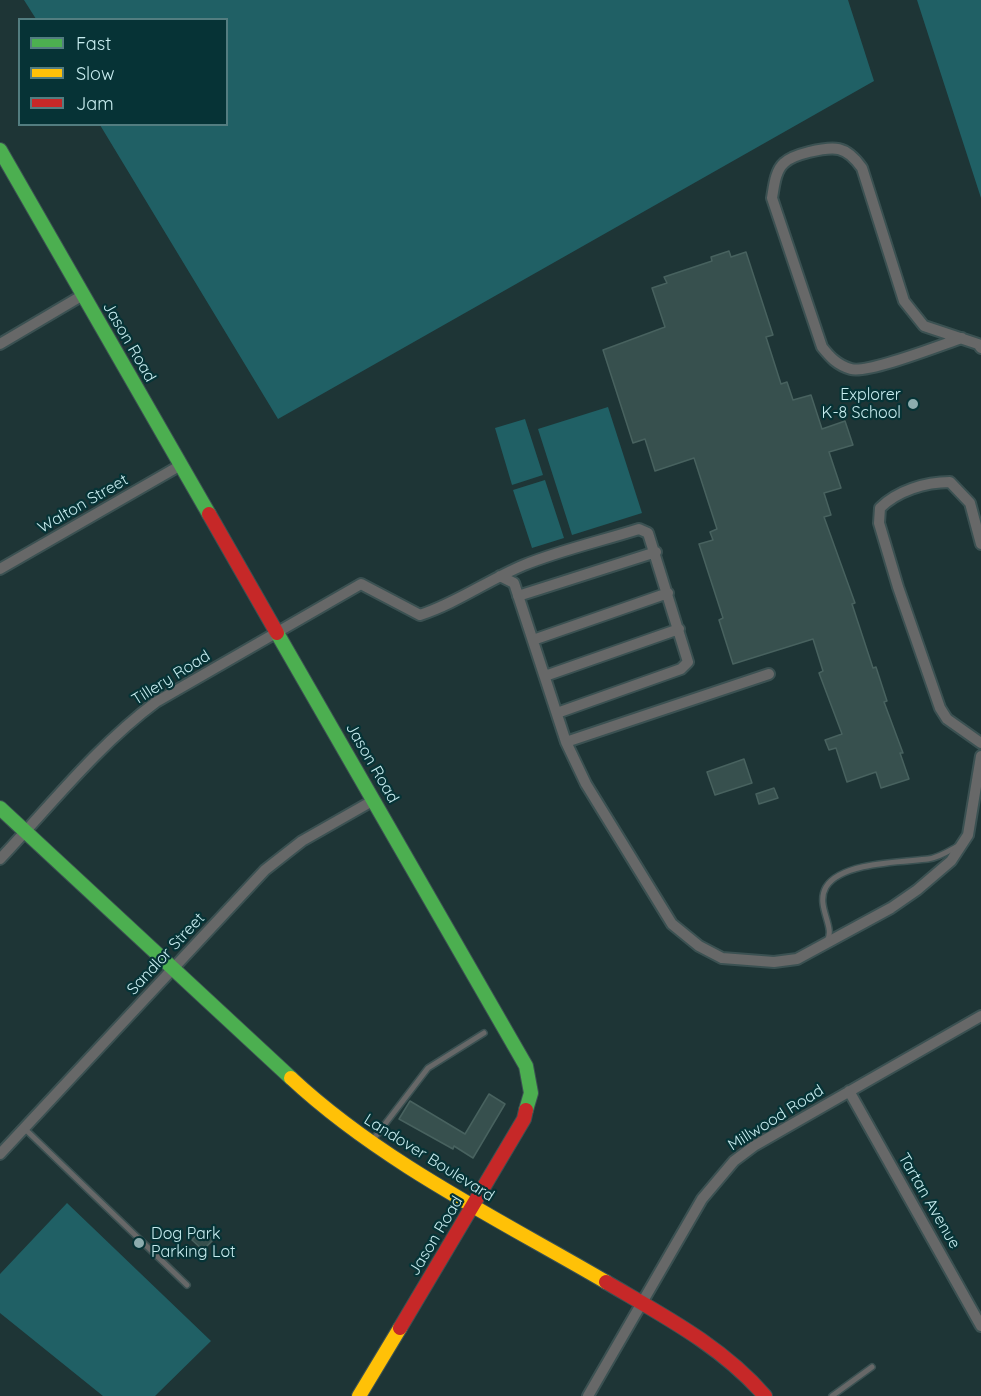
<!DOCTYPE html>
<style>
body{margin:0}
#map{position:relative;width:981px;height:1396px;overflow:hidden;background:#1e3536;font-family:Quicksand,sans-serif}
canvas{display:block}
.legend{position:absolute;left:18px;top:18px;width:210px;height:108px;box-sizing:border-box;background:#063336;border:2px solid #537d80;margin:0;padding:8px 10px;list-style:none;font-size:18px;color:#c7ecef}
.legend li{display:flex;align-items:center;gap:12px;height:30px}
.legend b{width:30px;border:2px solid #537d80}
</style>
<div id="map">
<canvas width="981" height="1396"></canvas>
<ul class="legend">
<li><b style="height:8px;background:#4caf50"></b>Fast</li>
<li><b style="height:8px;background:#ffc107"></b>Slow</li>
<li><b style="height:8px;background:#c62828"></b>Jam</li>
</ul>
</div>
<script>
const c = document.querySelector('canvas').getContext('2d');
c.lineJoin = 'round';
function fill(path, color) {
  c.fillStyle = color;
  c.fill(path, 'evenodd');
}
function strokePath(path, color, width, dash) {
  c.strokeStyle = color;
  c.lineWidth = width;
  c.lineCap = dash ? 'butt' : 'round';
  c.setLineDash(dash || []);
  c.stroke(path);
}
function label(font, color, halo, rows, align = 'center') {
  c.font = font + ' Quicksand,sans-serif';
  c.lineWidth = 4.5;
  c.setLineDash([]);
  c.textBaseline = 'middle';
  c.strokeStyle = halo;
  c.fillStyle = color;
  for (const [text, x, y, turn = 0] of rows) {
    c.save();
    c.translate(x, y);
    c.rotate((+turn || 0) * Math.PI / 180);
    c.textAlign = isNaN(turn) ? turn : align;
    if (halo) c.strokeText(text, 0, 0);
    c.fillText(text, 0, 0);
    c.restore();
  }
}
const green = new Path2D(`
 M24 0H848L874 81 278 419 100 125 226 124V20L36 19Z
 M917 0H981V198Z
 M608 407 642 513 572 535 538 429Z
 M525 419 543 475 512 485 495 428Z
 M545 480 564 538 532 548 513 490Z
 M67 1203 211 1341 155 1396H103L0 1313V1274Z`);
const building = new Path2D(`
 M729 251 731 257 746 252 773 335 766 337 781 384 787 382 793 400 811 395 822 429 845 421 853 445 829 452 841 488 824 493 831 515 824 517 855 603 852 604 873 668 876 667 887 701 884 702 903 753H900L909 779 881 788 876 772 847 782 836 748 829 750 825 740 842 734 819 673 823 671 813 639 733 664 719 620 723 618 699 544 713 540 710 532 717 529 694 458 655 471 645 439 633 443 603 350 665 327 652 288 667 283 664 277 712 261 711 257Z
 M744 759 752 783 715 795 707 772Z
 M774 788 778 798 759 804 756 794Z
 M489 1094 505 1104 473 1158 454 1146 453 1149 399 1119 410 1101 465 1134Z
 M202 1229 213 1240 203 1250 192 1240Z`);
const lane = new Path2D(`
 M827 941C836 927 815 906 826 887 841 862 903 862 928 859 938 858 949 851 958 846
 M24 1128 187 1285
 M372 1141 428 1068 484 1033
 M832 1396 872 1367`);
const street = new Path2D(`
 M962 338C941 345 868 374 851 369 837 365 830 357 822 347L772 198C774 187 775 171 784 163 790 157 801 154 809 152 834 146 846 145 862 168L904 301 924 326 978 344 981 348
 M0 344 83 295
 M981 544 970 503 950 482C925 482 897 491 880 508L879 523 898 587 940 708 947 719 981 743
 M0 569 181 465
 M500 576 514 583 566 742 586 784 672 924 699 946 722 958 774 962 797 959 891 908 917 890 951 861 968 835 981 756
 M518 596 656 552
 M533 640 668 593
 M545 676 679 629
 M566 742 769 674
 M0 859C50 806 97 746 156 702L361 584 420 615C457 603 488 580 524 565 561 550 601 541 639 529L648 533 688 662 681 669 557 713
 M849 1091 981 1326
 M0 1154 265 870 302 841 374 800
 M588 1396 702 1199 734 1161 754 1146 981 1016`);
const fast = new Path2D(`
 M0 150 209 514
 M277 633 526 1066 531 1093 526 1110
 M0 808 291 1078`);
const slow = new Path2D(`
 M291 1078C381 1162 500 1220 606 1282
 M359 1396 400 1328`);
const jam = new Path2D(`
 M209 514 277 633
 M606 1282C662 1315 722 1346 765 1396
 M400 1328 524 1119 526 1110`);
const markers = [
 [913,404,6,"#8cacae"],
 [139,1243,6,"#8cacae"]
];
const streetNames = [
 ["Jason Road",129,342,60],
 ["Walton Street",83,504,-30],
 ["Tillery Road",171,678,-32],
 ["Jason Road",372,763,60],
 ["Sandlor Street",166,954,-47],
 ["Millwood Road",776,1118,-32],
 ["Landover Boulevard",429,1158,32],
 ["Tartan Avenue",929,1201,60],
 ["Jason Road",436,1236,-59]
];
const poiNames = [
 ["Explorer",901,395],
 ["K-8 School",901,413],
 ["Dog Park",151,1234,"left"],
 ["Parking Lot",151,1252,"left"]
];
fill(green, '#206065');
fill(building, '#37504e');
strokePath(building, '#48625f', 1.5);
strokePath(lane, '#3b5152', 8);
strokePath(street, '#3b5152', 14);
strokePath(fast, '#3b5152', 16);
strokePath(slow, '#3b5152', 16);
strokePath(jam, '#3b5152', 16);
strokePath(lane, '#676868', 5);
strokePath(street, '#676868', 10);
strokePath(fast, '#4caf50', 14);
strokePath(slow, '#ffc107', 14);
strokePath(jam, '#c62828', 14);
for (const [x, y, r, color] of markers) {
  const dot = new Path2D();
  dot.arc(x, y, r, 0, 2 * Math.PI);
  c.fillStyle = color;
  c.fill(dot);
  strokePath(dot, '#063336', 2);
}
label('16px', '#c7ecef', '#063336', streetNames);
label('16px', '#c7ecef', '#063336', poiNames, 'right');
</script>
